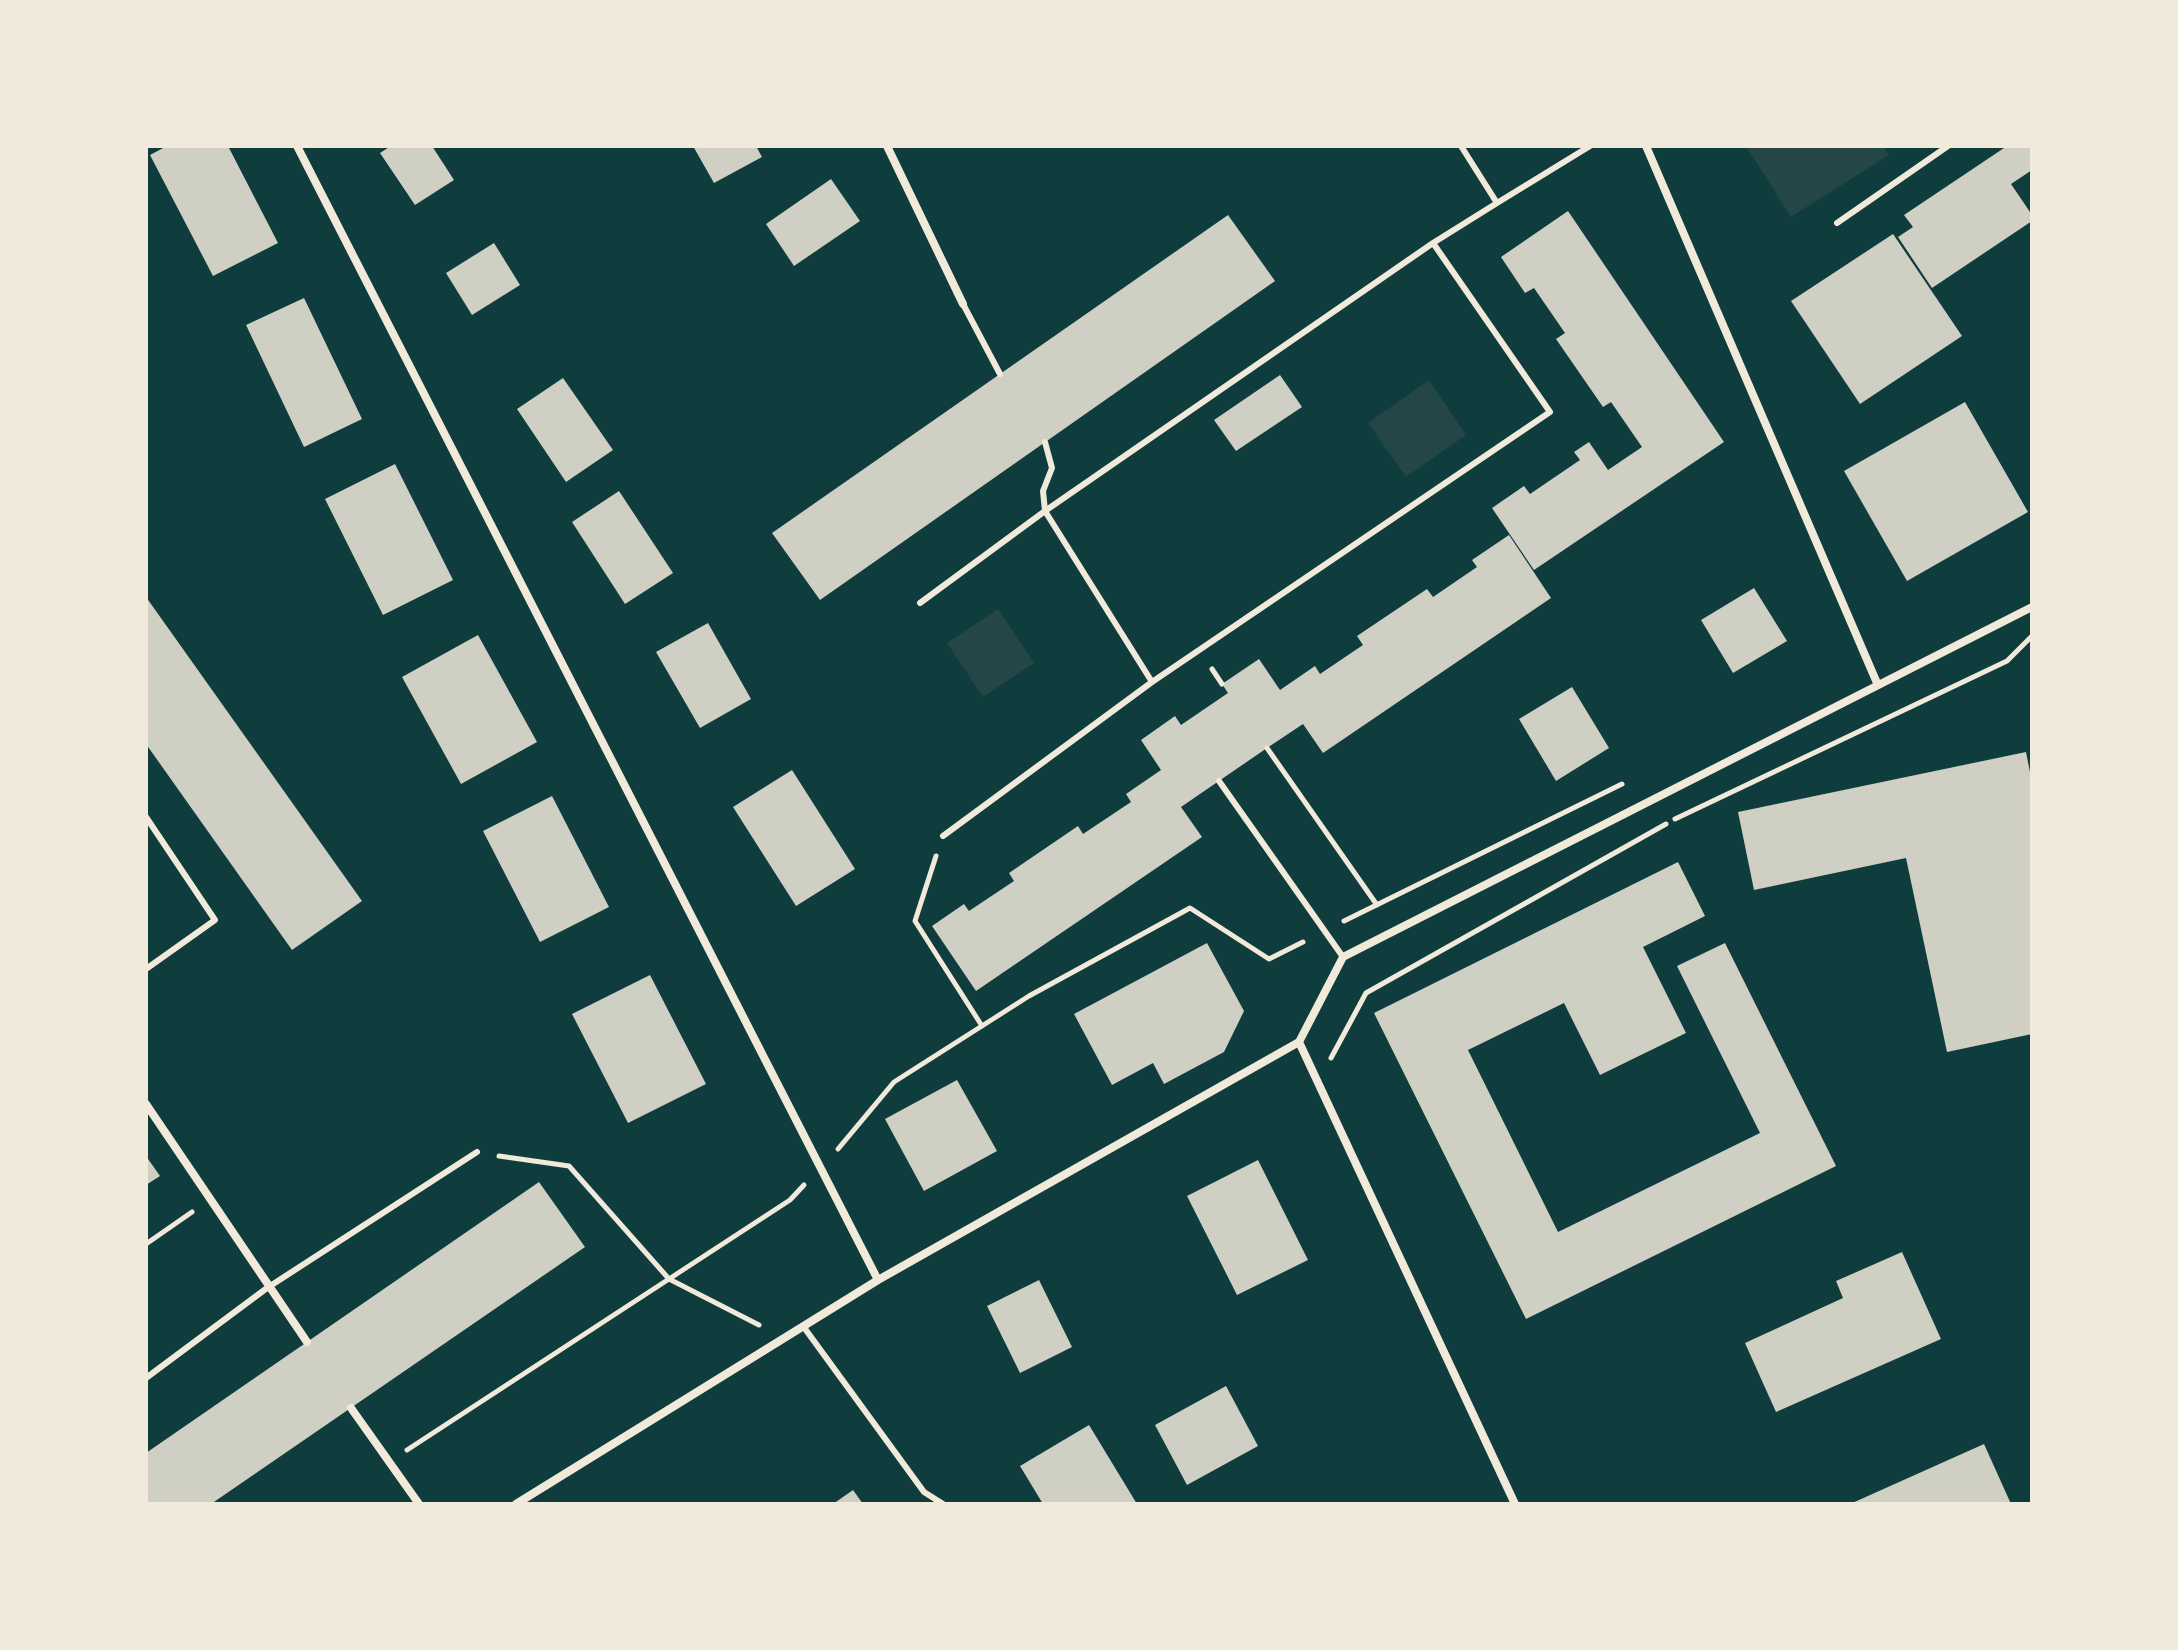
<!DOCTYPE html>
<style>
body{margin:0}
#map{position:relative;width:2178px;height:1650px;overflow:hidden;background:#0f3d3e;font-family:Manrope,sans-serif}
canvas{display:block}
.frame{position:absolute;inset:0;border:148px solid #f1e9da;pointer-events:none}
</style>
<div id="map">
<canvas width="2178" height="1650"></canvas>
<div class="frame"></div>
</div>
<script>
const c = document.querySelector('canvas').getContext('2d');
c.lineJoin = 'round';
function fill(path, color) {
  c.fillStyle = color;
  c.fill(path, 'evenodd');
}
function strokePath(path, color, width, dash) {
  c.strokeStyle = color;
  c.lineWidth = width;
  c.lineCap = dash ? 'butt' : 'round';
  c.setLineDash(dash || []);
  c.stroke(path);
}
const green = new Path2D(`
 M1746 146H1883L1889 155 1791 217Z
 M1429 380 1466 435 1406 477 1368 423Z
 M998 609 1034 663 983 697 947 643Z`);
const building = new Path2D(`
 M167 146H228L278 243 213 276 150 155Z
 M391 146H432L454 180 415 205 380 153Z
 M693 146H756L762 157 714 183Z
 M2007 146H2032V170L2011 184 2032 215V221L1932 288 1898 237 1913 227 1904 215Z
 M831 179 860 221 794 266 766 224Z
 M1568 211 1724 442 1534 570 1492 508 1524 486 1530 494 1580 460 1574 452 1589 442 1608 470 1642 447 1611 402 1603 407 1556 339 1565 333 1534 288 1525 293 1501 257Z
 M1228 215 1275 281 820 600 772 533Z
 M1893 234 1962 336 1860 404 1791 301Z
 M494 243 520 285 472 315 446 273Z
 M304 298 362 419 304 447 246 325Z
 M1280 375 1302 407 1236 451 1214 420Z
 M563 378 613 450 566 482 517 409Z
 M1965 402 2028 512 1907 581 1844 471Z
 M395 464 453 580 383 615 325 499Z
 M619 491 673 573 625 604 572 522Z
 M1509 535 1551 598 1323 753 1303 724 1267 748 1181 807 1202 837 976 991 932 926 964 904 969 911 1014 881 1009 873 1078 826 1083 834 1131 802 1126 794 1161 770 1141 740 1175 716 1181 725 1228 693 1222 684 1259 659 1280 690 1315 666 1320 674 1363 645 1357 636 1427 589 1433 597 1477 567 1472 560Z
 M1754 588 1787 641 1733 673 1701 620Z
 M146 597 362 901 292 950 146 744Z
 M708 623 751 699 700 728 656 652Z
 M478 635 537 742 461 784 402 677Z
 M1572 687 1609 748 1556 781 1519 719Z
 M2026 752 2032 782V1034L1947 1052 1906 858 1754 890 1738 812Z
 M792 770 855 869 796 906 733 807Z
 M552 796 609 907 540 942 483 831Z
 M1678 862 1705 916 1643 947 1686 1033 1600 1075 1564 1003 1468 1050 1558 1232 1760 1133 1677 966 1725 943 1836 1166 1526 1319 1374 1013Z
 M1207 943 1244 1011 1224 1052 1164 1084 1153 1063 1112 1085 1074 1014Z
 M650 975 706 1084 628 1123 572 1014Z
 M957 1080 997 1151 924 1191 885 1119Z
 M146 1156 160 1176 146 1185Z
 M1258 1160 1308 1260 1237 1295 1187 1196Z
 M539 1182 585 1247 211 1504H146V1453Z
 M1902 1252 1941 1339 1776 1412 1745 1343 1843 1298 1836 1281Z
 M1039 1280 1072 1347 1020 1373 987 1306Z
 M1226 1386 1258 1446 1187 1485 1155 1425Z
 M1089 1425 1137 1504H1043L1020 1466Z
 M1984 1444 2011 1504H1850Z
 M853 1490 863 1504H833Z`);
const path = new Path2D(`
 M1212 669 1222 684
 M1267 748 1377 905
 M1675 819 2007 661 2031 637
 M936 856 915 921 982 1026
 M1344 921 1622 784
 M1331 1058 1366 993 1666 824
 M838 1149 894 1082 1029 996 1190 908 1269 959 1303 942
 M499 1156 569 1166 669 1279 759 1325
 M146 1244 192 1212
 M407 1450 790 1200 804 1185`);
const service = new Path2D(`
 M1497 203 1590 146
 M1837 223 1948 146
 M963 304 1000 374
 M1045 442 1052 468 1043 491 1045 511 1152 682
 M920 603 1045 511 1433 243
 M1219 781 1343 957
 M146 817 215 920 146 969
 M943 836 1152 682 1550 412 1433 243 1497 203 1461 146
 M803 1326 924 1492 943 1504
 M146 1378 267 1288 477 1152`);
const minor = new Path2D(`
 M297 146 878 1280
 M887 146 963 304
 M1646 146 1877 683
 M1299 1042 1515 1504
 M146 1104 307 1342
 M351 1408 419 1504
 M516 1504 878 1280 1299 1042 1343 957 2032 607`);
fill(green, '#244646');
fill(building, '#cfcfc3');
strokePath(path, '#f1e9da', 5);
strokePath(service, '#f1e9da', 6);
strokePath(minor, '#f1e9da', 8);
</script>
